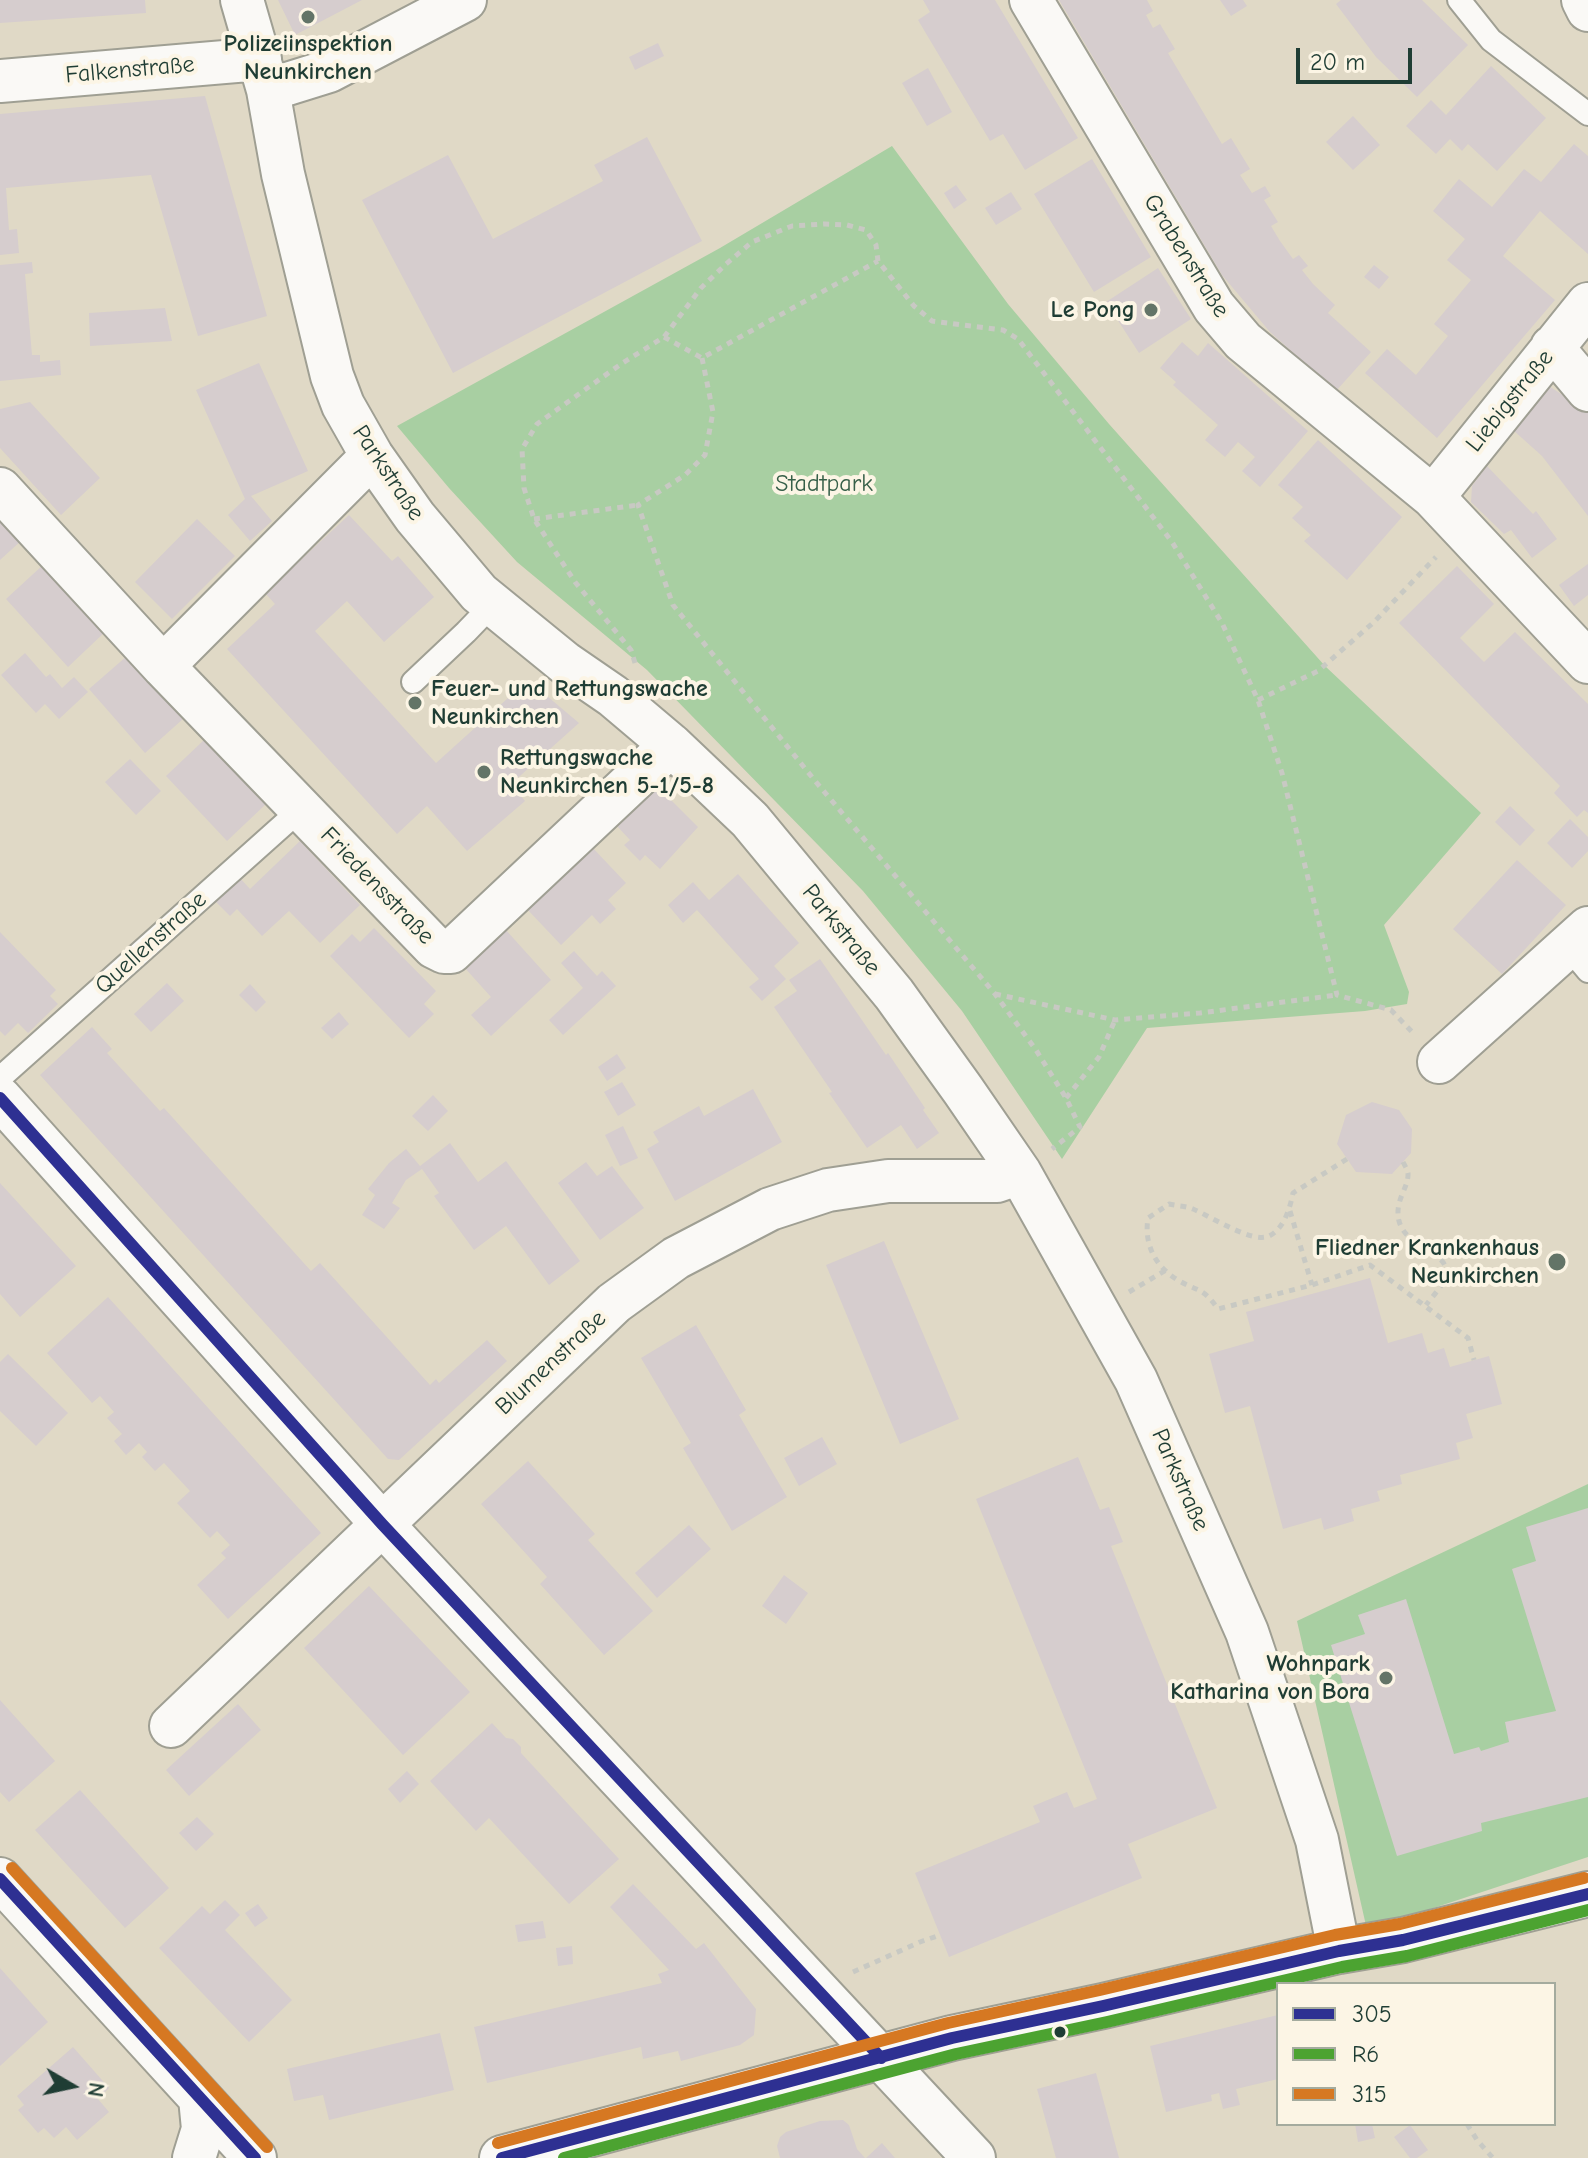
<!DOCTYPE html>
<meta charset="utf-8">
<style>
body{margin:0}
#map{position:relative;width:1588px;height:2158px;overflow:hidden;background:#e0d9c6;font-family:"Comic Neue",sans-serif}
canvas{display:block}
.legend{position:absolute;left:1276px;top:1982px;width:280px;height:144px;box-sizing:border-box;background:#fcf5e5;border:2px solid #a4ab9e;margin:0;padding:10px 14px;list-style:none;font-size:24px;color:#1f3d34}
.legend li{display:flex;align-items:center;gap:16px;height:40px}
.legend b{width:40px;border:2px solid #a4ab9e}
.north{position:absolute;left:32px;top:2046px;width:80px;height:80px;-webkit-text-stroke:6px #fcf5e5;paint-order:stroke;rotate:99deg;font-size:22px;font-weight:700;line-height:32px;text-align:center;color:#1f3d34}
.north::after{content:'';display:block;margin:auto;width:28px;height:36px;background:#1f3d34;clip-path:polygon(50% 0,100% 100%,50% 72%,0 100%)}
.scale{position:absolute;left:1296px;top:48px;width:116px;height:36px;box-sizing:border-box;border:4px solid #1f3d34;border-top:0;padding-left:10px;font-size:24px;line-height:28px;white-space:nowrap;color:#1f3d34;-webkit-text-stroke:6px #fcf5e5;paint-order:stroke}
</style>
<div id="map">
<canvas width="1588" height="2158"></canvas>
<ul class="legend">
<li><b style="height:10px;background:#2e3092"></b>305</li>
<li><b style="height:10px;background:#4ca331"></b>R6</li>
<li><b style="height:10px;background:#d67822"></b>315</li>
</ul>
<div class="north">N</div>
<div class="scale">20 m</div>
</div>
<script>
const c = document.querySelector('canvas').getContext('2d');
c.lineJoin = 'round';
function fill(path, color) {
  c.fillStyle = color;
  c.fill(path, 'evenodd');
}
function strokePath(path, color, width, dash) {
  c.strokeStyle = color;
  c.lineWidth = width;
  c.lineCap = dash ? 'butt' : 'round';
  c.setLineDash(dash || []);
  c.stroke(path);
}
function label(font, color, halo, rows, align = 'center') {
  c.font = font + ' "Comic Neue",sans-serif';
  c.lineWidth = 8;
  c.setLineDash([]);
  c.textBaseline = 'middle';
  c.strokeStyle = halo;
  c.fillStyle = color;
  for (const [text, x, y, turn = 0] of rows) {
    c.save();
    c.translate(x, y);
    c.rotate((+turn || 0) * Math.PI / 180);
    c.textAlign = isNaN(turn) ? turn : align;
    if (halo) c.strokeText(text, 0, 0);
    c.fillText(text, 0, 0);
    c.restore();
  }
}
const green = new Path2D(`
 M892 146 1008 304 1109 424 1325 666 1481 813 1384 925 1409 992 1407 1004 1365 1011 1147 1028 1062 1159 962 1011 863 891 647 670 517 562 449 488 397 426 720 248Z
 M1588 1484V1857L1367 1930 1297 1621Z`);
const building = new Path2D(`
 M0 0H145L146 13 0 23Z
 M278 0H362L295 35Z
 M923 0H995L1078 138 1025 170 1003 134 990 141 918 20 930 12Z
 M1059 0H1147L1153 11 1146 15 1153 28 1160 24 1175 49 1168 53 1222 144 1231 138 1250 169 1240 175 1252 193 1265 186 1271 196 1264 200 1278 222 1271 226 1280 241 1293 259 1299 255 1308 266 1302 270 1313 284 1335 305 1328 313 1371 352 1336 391 1270 332 1222 275Z
 M1220 0H1243L1247 6 1231 16Z
 M1341 0H1422L1468 45 1417 97 1376 57 1336 4Z
 M658 43 664 56 635 70 629 57Z
 M1491 66 1546 118 1497 171 1468 144 1462 151 1450 139 1436 154 1406 126 1431 100 1446 115Z
 M928 68 952 112 927 126 902 83Z
 M205 96 267 316 198 336 151 175 6 188 9 230 17 229 19 253 0 255V114Z
 M1353 116 1380 145 1353 170 1326 142Z
 M647 137 702 241 453 373 362 200 448 155 493 239 603 181 594 165Z
 M1574 144 1588 156V254L1540 211 1503 256 1555 300 1437 438 1365 373 1387 349 1416 375 1448 336 1434 324 1471 280 1447 260 1465 239 1433 211 1459 179 1492 207 1524 169 1541 182Z
 M1092 159 1151 257 1094 292 1034 194Z
 M956 185 967 200 954 209 944 193Z
 M1011 192 1022 209 996 225 985 208Z
 M32 262 33 273 25 274 32 355H40V362L60 360 61 375 0 381V265Z
 M1374 265 1389 277 1379 289 1364 277Z
 M1158 268 1191 319 1139 353 1106 302Z
 M165 308 172 341 90 346 89 313Z
 M1182 342 1198 356 1208 343 1308 431 1260 487 1242 471 1255 457 1238 442 1225 457 1205 440 1218 425 1173 385 1176 382 1160 368Z
 M259 363 308 471 251 496 272 521 250 541 228 515 245 499 196 390Z
 M1546 384 1588 412V516L1542 456 1513 430Z
 M30 402 100 478 61 515 0 448V409Z
 M1318 440 1402 517 1347 580 1304 541 1311 535 1292 518 1303 507 1278 485Z
 M1487 466 1533 514 1536 511 1557 539 1532 558 1511 530 1504 534 1471 502 1472 486Z
 M349 515 392 561 398 556 434 597 384 642 347 601 315 631 436 763 528 680 579 723 511 784 525 801 467 851 427 806 397 834 227 649 275 604 265 593Z
 M0 516 22 540 0 560Z
 M197 519 235 556 172 619 135 582Z
 M44 564 106 631 68 667 6 599Z
 M1588 564V595L1574 606 1559 585Z
 M1457 566 1494 604 1460 638 1484 662 1515 632 1588 704V813L1584 810 1577 817 1554 793 1560 786 1399 623Z
 M25 653 46 677 50 674 62 688 74 677 88 692 59 719 45 704 36 713 1 675Z
 M127 656 173 700 169 704 183 719 145 753 89 689Z
 M205 739 266 804 227 841 166 776Z
 M130 759 161 791 136 815 105 782Z
 M659 788 698 827 660 869 645 855 640 861 624 845 630 840 616 825Z
 M1510 806 1535 830 1520 846 1495 822Z
 M1570 819 1588 837V851L1572 868 1547 843Z
 M300 841 360 905 320 943 289 911 262 936 237 909 230 916 214 900 239 877 250 889Z
 M591 846 626 883 608 900 616 909 600 924 592 915 561 945 526 908Z
 M1517 860 1566 905 1502 974 1453 929Z
 M738 874 799 943 774 966 786 979 762 1001 749 987 759 979 697 910 683 923 668 905 693 882 709 900Z
 M374 928 436 991 424 1004 434 1014 409 1038 330 956 352 934 360 942Z
 M505 929 551 980 491 1036 471 1015 491 997 464 967Z
 M0 932 56 990 50 996 58 1004 28 1033 18 1023 5 1036 0 1031Z
 M574 951 597 976 602 971 616 986 563 1035 549 1020 583 988 561 963Z
 M820 959 886 1055 888 1053 925 1108 923 1110 939 1133 917 1149 901 1125 867 1148 829 1093 832 1092 774 1007 797 991 789 980Z
 M167 983 184 1001 151 1032 134 1014Z
 M250 984 266 1002 256 1012 239 995Z
 M339 1012 349 1024 332 1039 321 1028Z
 M92 1027 112 1049 107 1053 160 1111 164 1108 311 1271 320 1263 430 1385 436 1379 439 1383 487 1340 507 1361 399 1460 388 1459 40 1075Z
 M617 1054 626 1068 607 1081 598 1067Z
 M622 1082 636 1105 618 1116 604 1092Z
 M753 1089 782 1142 675 1201 647 1149 659 1142 653 1132 699 1106 704 1116Z
 M433 1095 448 1111 428 1131 412 1116Z
 M1372 1102 1399 1110 1412 1129 1411 1153 1392 1174 1356 1172 1337 1144 1346 1115Z
 M623 1126 638 1158 620 1166 605 1135Z
 M450 1143 478 1182 506 1161 580 1261 549 1285 506 1226 474 1250 434 1196 439 1193 422 1169 406 1180 392 1203 400 1208 384 1229 362 1215 375 1195 368 1189 389 1163 406 1149 420 1166Z
 M586 1162 597 1176 612 1166 644 1208 600 1240 558 1183Z
 M0 1183 76 1266 20 1317 0 1294Z
 M884 1241 959 1419 900 1444 826 1265Z
 M1370 1278 1388 1343 1422 1333 1428 1353 1444 1348 1450 1367 1489 1356 1502 1404 1466 1414 1473 1438 1456 1443 1460 1459 1400 1475 1402 1484 1377 1491 1380 1501 1351 1509 1354 1521 1324 1530 1321 1518 1283 1529 1250 1406 1225 1413 1209 1354 1254 1341 1246 1312Z
 M108 1297 321 1533 228 1619 197 1585 226 1558 221 1553 230 1545 217 1531 210 1538 177 1503 190 1491 164 1463 155 1471 142 1457 147 1452 139 1443 126 1455 114 1441 122 1434 107 1418 114 1412 100 1396 92 1403 47 1353Z
 M696 1325 746 1410 739 1415 787 1497 732 1531 683 1448 691 1443 641 1358Z
 M8 1354 68 1413 36 1446 0 1411V1362Z
 M822 1437 837 1464 799 1486 784 1458Z
 M1078 1457 1100 1510 1109 1507 1123 1542 1111 1546 1217 1808 1128 1844 1142 1878 949 1957 915 1873 1040 1822 1033 1806 1067 1792 1074 1808 1097 1799 976 1499Z
 M528 1461 595 1534 588 1540 653 1611 604 1655 540 1584 547 1577 481 1504Z
 M1588 1508V1797L1481 1823 1482 1831 1397 1856 1331 1645 1365 1634 1358 1615 1406 1599 1454 1754 1479 1747 1481 1751 1509 1742 1505 1722 1556 1711 1512 1569 1536 1561 1526 1527Z
 M689 1525 711 1549 657 1598 635 1573Z
 M784 1575 808 1593 786 1624 762 1606Z
 M369 1586 470 1692 403 1755 304 1648Z
 M0 1700 55 1761 9 1802 0 1792Z
 M238 1704 261 1730 189 1796 166 1770Z
 M492 1723 506 1738 513 1739 521 1747V1753L619 1859 569 1904 489 1818 476 1831 430 1781Z
 M407 1771 419 1784 400 1803 388 1789Z
 M80 1790 169 1888 125 1928 35 1830Z
 M197 1817 214 1834 196 1851 179 1833Z
 M633 1884 696 1949 704 1943 756 2009 754 2035 740 2045 681 2061 678 2051 643 2059 641 2047 487 2083 474 2027 662 1983 658 1974 669 1970 610 1907Z
 M225 1900 240 1915 225 1930 292 2000 249 2042 159 1948 202 1906 210 1914Z
 M258 1904 268 1918 255 1927 245 1913Z
 M543 1921 546 1938 518 1942 515 1925Z
 M572 1946 573 1964 558 1966 556 1948Z
 M0 1968 48 2022 0 2066Z
 M1278 2015V2079L1236 2089 1240 2105 1223 2109 1219 2093 1211 2095 1212 2101 1166 2112 1150 2046Z
 M440 2033 454 2090 329 2120 323 2095 294 2101 287 2069Z
 M73 2047 109 2088 98 2099 109 2112 77 2140 66 2127 54 2138 44 2128 38 2133 18 2110 24 2105 17 2096Z
 M1096 2073 1119 2158H1056L1037 2089Z
 M843 2120 849 2125 857 2149 865 2158H780L777 2146 780 2137 786 2132 820 2121Z
 M1355 2124H1372L1375 2138 1358 2142Z
 M1410 2125 1428 2150 1417 2158H1410L1394 2137Z
 M882 2143 895 2158H866Z`);
const path = new Path2D(`
 M664 337 702 358 878 261
 M702 358 713 412 705 455 685 475 638 505 673 605 816 782 995 994 1036 1050 1066 1098 1080 1127 1052 1149
 M534 519 638 505
 M635 663 631 650 575 582 534 519 524 488 522 449 537 424 621 364 664 337 701 288 726 264 752 242 792 226 825 224 847 225 866 230 876 245 878 261 914 306 932 321 1003 330 1018 339 1172 542 1222 623 1258 700 1282 773 1337 995 1391 1010 1414 1034
 M1258 700 1318 671 1374 622 1436 557
 M995 994 1115 1020 1200 1013 1337 995
 M1066 1098 1099 1057 1115 1020
 M1347 1159 1293 1193C1290 1208 1284 1229 1269 1236 1253 1244 1210 1216 1193 1209 1186 1206 1177 1206 1169 1204L1148 1218C1144 1243 1154 1265 1176 1279 1197 1292 1202 1286 1218 1309L1312 1285 1370 1265 1468 1338 1474 1360
 M1403 1162C1405 1166 1407 1169 1408 1173 1409 1188 1394 1200 1399 1221 1407 1251 1457 1252 1444 1280 1440 1289 1432 1297 1426 1305
 M1290 1211 1312 1285
 M1129 1292 1166 1270
 M853 1972 920 1942 940 1935
 M1467 2124 1477 2140 1493 2158`);
const service = new Path2D(`
 M1459 0 1491 40 1588 114
 M413 682 466 632 493 604
 M1568 947 1588 971
 M0 1078 301 809`);
const minor = new Path2D(`
 M242 0 268 90 283 174 332 376 343 405 372 456 415 517 479 593 565 663 613 696 671 745 750 820 894 994 963 1090 1020 1173 1136 1380 1247 1632 1317 1840 1339 1951
 M1031 0 1214 307 1243 341 1433 497 1588 662
 M1583 0 1588 10
 M0 81 260 59
 M268 90 329 71 465 0
 M1552 347 1588 390
 M0 489 163 666 434 947 444 952H451L671 745
 M1433 497 1588 304
 M163 666 372 456
 M1439 1062 1588 928
 M0 1098 382 1524 974 2158
 M171 1726 614 1303 676 1258 770 1209 828 1190 888 1181H997L1020 1173
 M0 1879 255 2158
 M194 2158 203 2129 200 2098`);
const tertiary = new Path2D(`
 M502 2158 952 2038 1103 2006 1339 1951 1403 1940 1588 1894`);
const bus1 = new Path2D(`
 M0 1098 382 1524 881 2058
 M0 1879 255 2158
 M502 2158 952 2038 1103 2006 1339 1951 1403 1940 1588 1894`);
const bus2 = new Path2D(`
 M564 2158 956 2054 1107 2022 1342 1967 1407 1956 1588 1910`);
const bus3 = new Path2D(`
 M12 1868 267 2147
 M498 2143 948 2023 1100 1990 1335 1935 1400 1924 1584 1878`);
const markers = [
 [308,17,8,"#637467"],
 [1151,310,8,"#637467"],
 [415,703,8,"#637467"],
 [484,772,8,"#637467"],
 [1557,1262,10,"#637467"],
 [1386,1678,8,"#637467"],
 [1060,2032,7,"#1f3d34"]
];
const poiNames = [
 ["Polizeiinspektion",308,44,"center"],
 ["Neunkirchen",308,72,"center"],
 ["Le Pong",1135,310],
 ["Feuer- und Rettungswache",431,689,"left"],
 ["Neunkirchen",431,717,"left"],
 ["Rettungswache",500,758,"left"],
 ["Neunkirchen 5-1/5-8",500,786,"left"],
 ["Fliedner Krankenhaus",1539,1248],
 ["Neunkirchen",1539,1276],
 ["Wohnpark",1370,1664],
 ["Katharina von Bora",1370,1692]
];
const streetNames = [
 ["Falkenstraße",130,70,-5],
 ["Grabenstraße",1186,256,58],
 ["Liebigstraße",1510,401,-51],
 ["Parkstraße",388,473,56],
 ["Friedensstraße",377,886,46],
 ["Parkstraße",841,930,51],
 ["Quellenstraße",151,943,-42],
 ["Blumenstraße",551,1363,-43],
 ["Parkstraße",1180,1480,66]
];
const parkNames = [
 ["Stadtpark",824,484]
];
fill(green, '#a8cfa2');
fill(building, '#d6cdce');
strokePath(service, '#9f9f93', 26);
strokePath(minor, '#9f9f93', 46);
strokePath(tertiary, '#9f9f93', 48);
strokePath(path, '#c8c9c3', 5, [6, 6]);
strokePath(service, '#faf9f6', 22);
strokePath(minor, '#faf9f6', 42);
strokePath(tertiary, '#faf9f6', 44);
strokePath(bus1, '#2e3092', 12);
strokePath(bus2, '#4ca331', 12);
strokePath(bus3, '#d67822', 12);
for (const [x, y, r, color] of markers) {
  const dot = new Path2D();
  dot.arc(x, y, r, 0, 2 * Math.PI);
  c.fillStyle = color;
  c.fill(dot);
  strokePath(dot, '#fcf5e5', 3);
}
label('bold 24px', '#1f3d34', '#fcf5e5', poiNames, 'right');
label('24px', '#1f3d34', '#fcf5e5', streetNames);
label('24px', '#365f48', '#fcf5e5', parkNames);
</script>
